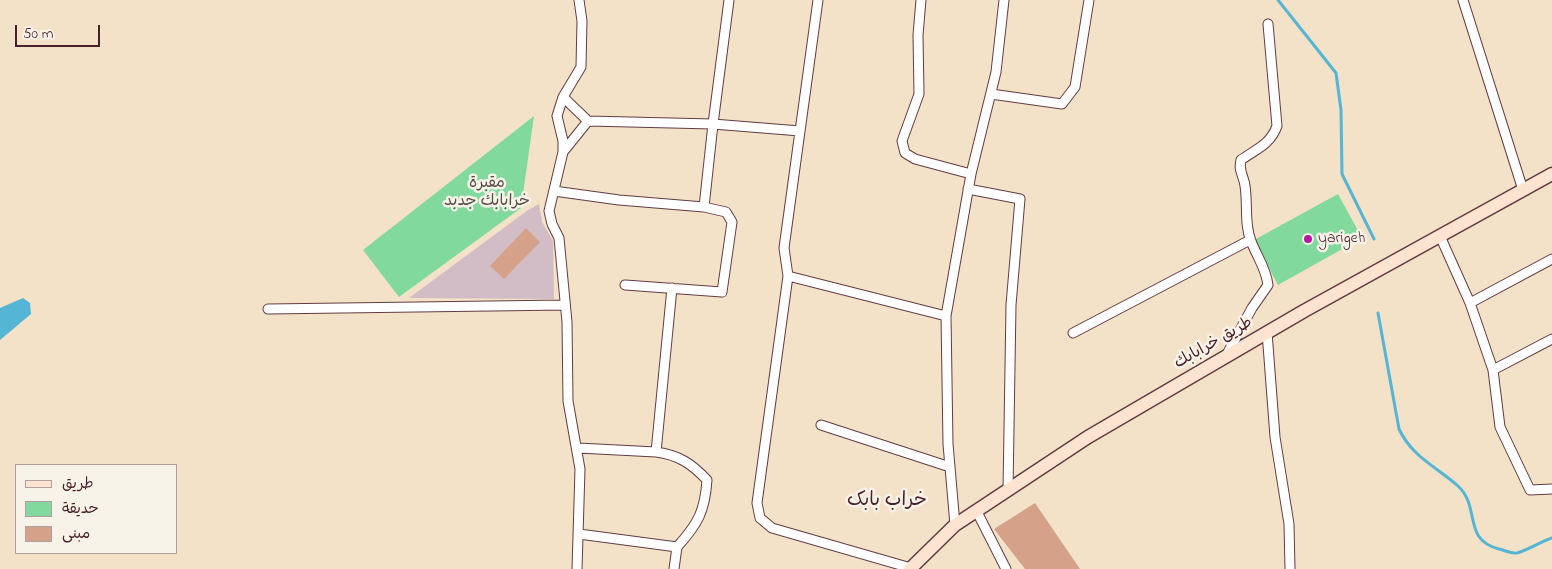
<!DOCTYPE html>
<meta charset="utf-8">
<style>
body{margin:0}
#map{position:relative;width:1552px;height:569px;overflow:hidden;background:#f3e1c8;font-family:"Indie Flower","Playpen Sans Arabic",sans-serif}
canvas{display:block}
.legend{position:absolute;left:15px;top:464px;width:162px;height:90px;box-sizing:border-box;background:#f7f3e8;border:1px solid #b29e9c;margin:0;padding:6px 9px;list-style:none;font-size:15px;color:#4a1f2b}
.legend li{display:flex;align-items:center;gap:10px;height:25px}
.legend b{width:25px;border:1px solid #b29e9c}
.scale{position:absolute;left:15px;top:25px;width:85px;height:22px;box-sizing:border-box;border:2px solid #4a1f2b;border-top:0;padding-left:6px;font-size:15px;line-height:18px;white-space:nowrap;color:#4a1f2b;-webkit-text-stroke:4px #f7f3e8;paint-order:stroke}
</style>
<div id="map">
<canvas width="1552" height="569"></canvas>
<ul class="legend">
<li><b style="height:6px;background:#fde4d1"></b>طريق</li>
<li><b style="height:14px;background:#82d99d"></b>حديقة</li>
<li><b style="height:14px;background:#d5a289"></b>مبنى</li>
</ul>
<div class="scale">50 m</div>
</div>
<script>
const c = document.querySelector('canvas').getContext('2d');
c.lineJoin = 'round';
function fill(path, color) {
  c.fillStyle = color;
  c.fill(path, 'evenodd');
}
function strokePath(path, color, width, dash) {
  c.strokeStyle = color;
  c.lineWidth = width;
  c.lineCap = dash ? 'butt' : 'round';
  c.setLineDash(dash || []);
  c.stroke(path);
}
function label(font, color, halo, rows, align = 'center') {
  c.font = font + ' "Indie Flower","Playpen Sans Arabic",sans-serif';
  c.lineWidth = 5;
  c.setLineDash([]);
  c.textBaseline = 'middle';
  c.strokeStyle = halo;
  c.fillStyle = color;
  for (const [text, x, y, turn = 0] of rows) {
    c.save();
    c.translate(x, y);
    c.rotate((+turn || 0) * Math.PI / 180);
    c.textAlign = isNaN(turn) ? turn : align;
    if (halo) c.strokeText(text, 0, 0);
    c.fillText(text, 0, 0);
    c.restore();
  }
}
const industrial = new Path2D(`
 M539 204 542 222 553 241 554 299 409 298 528 210Z`);
const green = new Path2D(`
 M534 116 521 208 399 297 363 250Z
 M1338 194 1362 238 1278 285 1254 240Z`);
const water = new Path2D(`
 M23 298 30 303 31 314 0 340V308Z`);
const stream = new Path2D(`
 M1278 0 1336 73 1341 110 1342 174 1374 239
 M1378 313 1399 429C1412 457 1437 467 1458 486 1481 507 1462 540 1499 549 1504 550 1512 554 1517 553 1528 550 1540 542 1552 538`);
const building = new Path2D(`
 M526 228 540 242 504 279 490 266Z
 M1035 503 1080 569H1025L994 529Z`);
const street = new Path2D(`
 M818 0 784 248 788 276 757 503 760 518 772 528 911 568
 M921 0 918 35 919 94 902 141 905 153 915 159 971 174
 M1463 0 1523 190
 M991 94 1062 104 1075 87 1089 0
 M563 97 588 121 713 124 729 0
 M563 152 588 121
 M968 189 1020 199 1011 305 1008 490
 M554 191 619 200 704 207 713 124 800 131
 M1440 236 1470 303 1493 370 1500 427 1530 490 1552 489
 M788 276 946 316
 M625 285 722 292 732 222 726 212 704 207
 M1470 303 1552 259
 M268 309 565 305
 M1267 332 1275 437 1289 524 1290 569
 M1073 333 1250 240
 M1226 356 1252 308 1268 285C1266 268 1257 257 1251 241 1244 224 1248 204 1245 186 1244 176 1238 171 1241 160 1256 149 1270 145 1277 126L1268 24
 M1493 370 1552 339
 M821 425 950 467
 M578 448 656 452
 M976 510 1006 569
 M955 525 948 444 946 316 971 174 996 72 1004 0
 M579 534 677 547C698 524 705 511 707 480 692 464 679 455 656 452L672 288
 M577 569 580 469 568 401 567 322 559 238 552 224 549 211 563 152V141L557 116 563 97 581 67 582 21 579 0
 M674 569 677 547`);
const secondary = new Path2D(`
 M910 569 955 525 1088 437 1304 311 1552 174`);
const markers = [
 [1308,239,5,"#b5179e"]
];
const parkNames = [
 ["مقبرة",487,184],
 ["خرابابك جدبد",487,202]
];
const poiNames = [
 ["yarigeh",1318,239]
];
const streetNames = [
 ["طريق خرابابك",1214,344,-30]
];
const quarterNames = [
 ["خراب بابک",887,502]
];
fill(industrial, '#d2bdc6');
fill(green, '#82d99d');
fill(water, '#55b5d4');
strokePath(stream, '#55b5d4', 3);
fill(building, '#d5a289');
strokePath(street, '#633c43', 11);
strokePath(secondary, '#633c43', 15);
strokePath(street, '#fff', 9);
strokePath(secondary, '#fde4d1', 12);
for (const [x, y, r, color] of markers) {
  const dot = new Path2D();
  dot.arc(x, y, r, 0, 2 * Math.PI);
  c.fillStyle = color;
  c.fill(dot);
  strokePath(dot, '#f7f3e8', 2);
}
label('16px', '#584e48', '#f7f3e8', parkNames);
label('16px', '#4a1f2b', '#f7f3e8', poiNames, 'left');
label('16px', '#4a1f2b', '#f7f3e8', streetNames);
label('19px', '#4a1f2b', '#f7f3e8', quarterNames);
</script>
